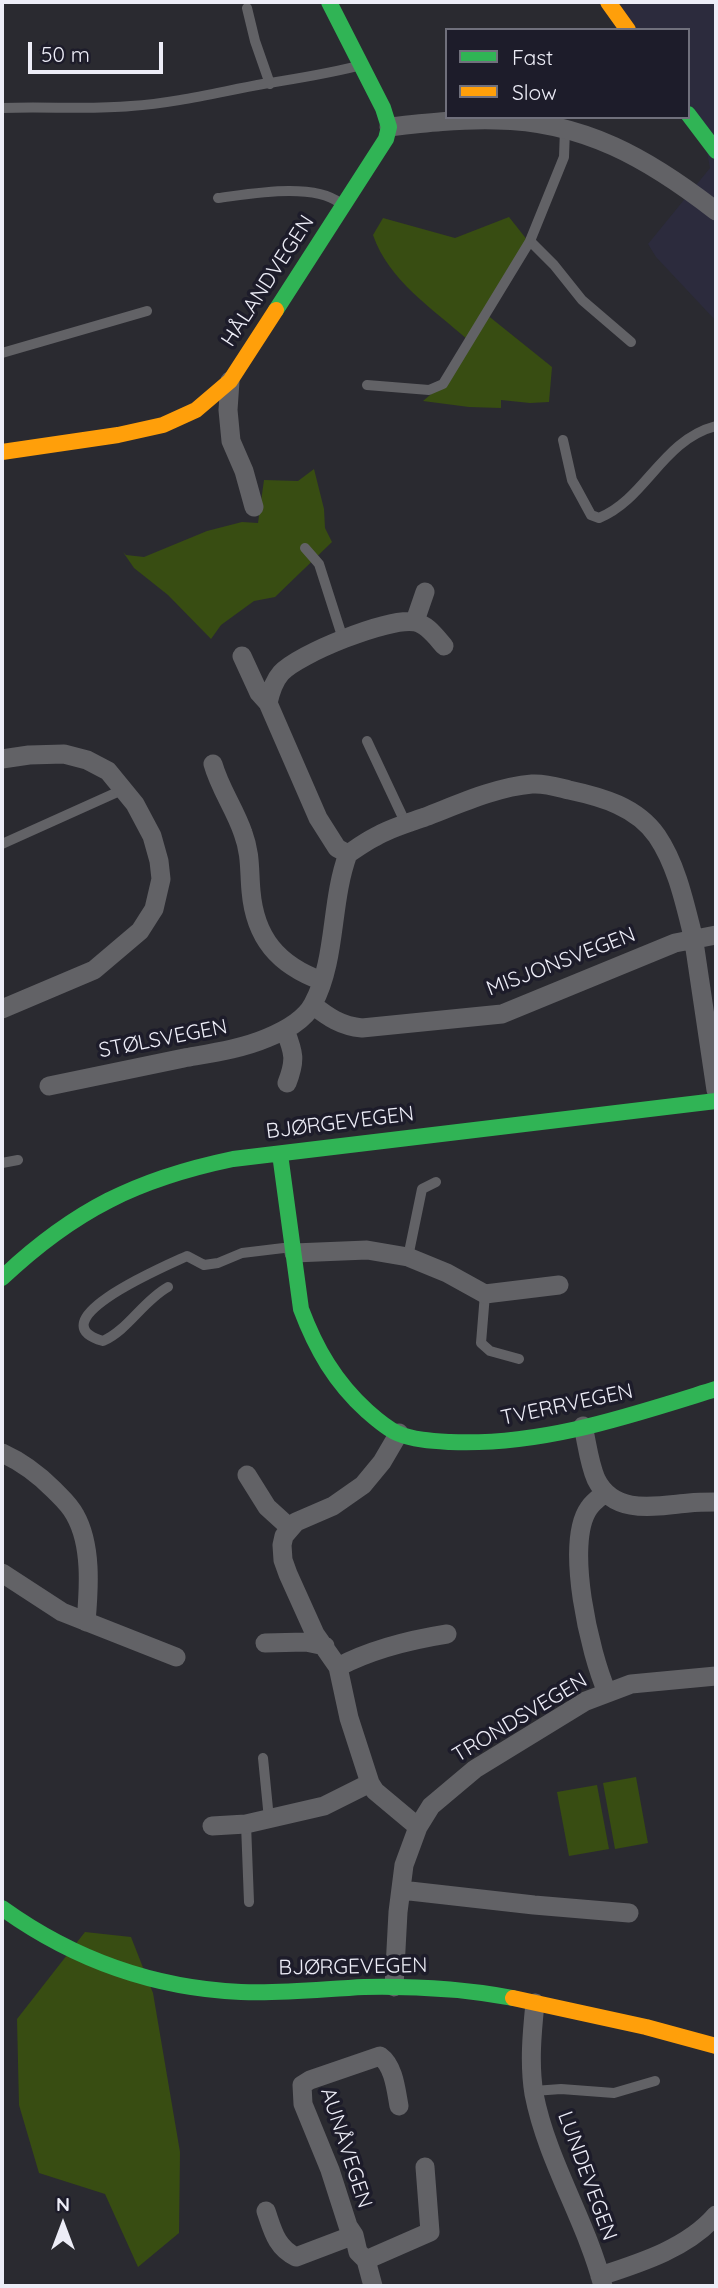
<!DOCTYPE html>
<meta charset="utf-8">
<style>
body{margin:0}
#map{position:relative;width:718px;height:2288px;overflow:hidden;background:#2a2a30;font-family:Quicksand,sans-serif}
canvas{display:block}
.frame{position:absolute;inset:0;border:4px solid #ededf7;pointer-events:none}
.legend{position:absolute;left:445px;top:28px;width:245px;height:91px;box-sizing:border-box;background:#1d1c2a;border:2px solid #70707c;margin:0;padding:9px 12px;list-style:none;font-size:21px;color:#ededf7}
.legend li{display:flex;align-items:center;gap:14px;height:35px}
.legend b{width:35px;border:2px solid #70707c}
.north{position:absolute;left:28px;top:2190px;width:70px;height:70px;-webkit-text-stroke:5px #1d1c2a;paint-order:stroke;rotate:0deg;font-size:19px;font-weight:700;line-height:28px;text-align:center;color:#ededf7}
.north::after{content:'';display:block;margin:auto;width:24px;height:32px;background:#ededf7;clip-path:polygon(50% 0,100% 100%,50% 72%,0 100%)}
.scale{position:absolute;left:28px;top:42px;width:135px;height:32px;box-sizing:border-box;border:4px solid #ededf7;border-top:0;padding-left:9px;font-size:21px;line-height:24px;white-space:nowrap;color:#ededf7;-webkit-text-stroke:5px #1d1c2a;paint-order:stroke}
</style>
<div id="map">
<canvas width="718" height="2288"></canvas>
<div class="frame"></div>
<ul class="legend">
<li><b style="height:9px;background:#30b455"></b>Fast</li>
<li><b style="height:9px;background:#ff9f0a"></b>Slow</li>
</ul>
<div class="north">N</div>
<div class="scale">50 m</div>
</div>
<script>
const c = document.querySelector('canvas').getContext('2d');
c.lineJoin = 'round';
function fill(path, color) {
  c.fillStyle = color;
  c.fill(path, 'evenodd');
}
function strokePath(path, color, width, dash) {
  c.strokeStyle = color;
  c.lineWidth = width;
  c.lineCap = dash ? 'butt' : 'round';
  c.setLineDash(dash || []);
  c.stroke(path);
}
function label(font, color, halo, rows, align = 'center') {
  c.font = font + ' Quicksand,sans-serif';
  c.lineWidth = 7;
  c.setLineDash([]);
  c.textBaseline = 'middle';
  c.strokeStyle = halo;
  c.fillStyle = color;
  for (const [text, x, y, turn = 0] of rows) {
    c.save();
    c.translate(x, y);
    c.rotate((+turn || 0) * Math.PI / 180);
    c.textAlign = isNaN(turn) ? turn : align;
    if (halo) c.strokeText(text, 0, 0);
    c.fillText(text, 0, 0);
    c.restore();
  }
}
const built = new Path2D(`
 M616 2H716V321L656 257 648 244 710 168 707 152 688 117V30H637Z`);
const green = new Path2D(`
 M509 217 528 241 486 314 552 367 549 402 530 403 501 400V408L469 407 423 401 436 390 468 340C432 308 389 281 373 235L383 218 455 238Z
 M314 469 324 509 325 528 332 542 275 597 254 601 221 625 211 639 168 595 134 568 123 552 126 555 144 557 207 531 242 522 258 523 264 480 298 481Z
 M636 1777 648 1843 615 1849 603 1783Z
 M597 1785 609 1849 569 1856 557 1792Z
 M85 1932 131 1937 153 1993 180 2152 179 2233 138 2267 105 2194 39 2173 19 2105 17 2019Z`);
const lane = new Path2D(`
 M247 8 255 41 270 84
 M2 108C45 106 88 110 131 106 176 103 219 92 263 84 295 79 326 74 358 66
 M218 198C250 194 313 182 340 203
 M530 241 554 265 582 300 631 342
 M2 353 147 311
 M367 385 429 390 443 384 530 241 564 157 565 129
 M563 440 572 480 591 515 599 518C646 499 662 440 716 426
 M305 548 319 564 343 639
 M367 741 406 824
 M2 844 122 790
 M2 1163 18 1160
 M408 1257 422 1189 436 1182
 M168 1287C143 1301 128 1330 103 1341 34 1321 170 1264 187 1256L204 1265 218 1263 242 1253 292 1247
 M485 1294 481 1343 490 1351 519 1359
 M263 1758 269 1819
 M246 1824 249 1902
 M534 2091 561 2089 614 2093 655 2081`);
const street = new Path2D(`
 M389 127C424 123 460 119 496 120 584 121 649 159 716 211
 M230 381 228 410 231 441 244 471 254 507
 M415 621 425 592
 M242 656 259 693 268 703 318 818 337 848 348 854
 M268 703C270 694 274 681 281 673 298 654 389 617 415 622 427 624 436 637 444 646
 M2 759 29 755 64 754 87 760 108 771 135 804 152 836 159 861 161 879 154 909 140 931 94 970 2 1009
 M213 764C220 789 235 809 243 833 251 855 249 869 251 891 255 938 278 965 322 981
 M348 854C357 848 365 842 375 837 390 828 408 823 425 817 459 804 496 787 532 784 545 783 557 787 569 790 602 797 637 807 657 836 676 864 684 900 692 932L690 939 694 942 716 1090
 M313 1005C328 1017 341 1026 362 1028L502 1014 675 943 716 935
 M285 1030C294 1053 296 1060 287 1083
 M49 1086C94 1077 139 1067 184 1058 212 1053 241 1049 267 1038 284 1031 304 1021 313 1004 337 959 330 902 348 854
 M294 1253 367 1250 408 1257 447 1273 485 1294 559 1285
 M583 1426C587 1443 589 1463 596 1479 614 1516 656 1506 689 1503 698 1502 707 1502 716 1502
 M399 1433 382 1462 363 1485 333 1506 296 1522 284 1536 282 1545 283 1560 288 1574 315 1634 338 1667 349 1718 370 1783 375 1791 418 1827
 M2 1453C22 1462 38 1474 54 1490 62 1498 70 1505 75 1515 92 1545 89 1588 86 1622
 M247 1475 267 1507 289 1527
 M605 1493C600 1497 593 1502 589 1508 564 1543 590 1654 607 1692
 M2 1573 62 1612 176 1657
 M265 1643 306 1642 325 1646
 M338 1667C372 1649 409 1640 447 1634
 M212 1826 246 1824 324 1806 370 1783
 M401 1890 534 1905 629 1913
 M394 1987 398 1912 404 1865 418 1827 431 1806 475 1769 586 1701 631 1684 716 1676
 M535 2003C532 2033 529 2064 534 2094 547 2161 586 2220 603 2286
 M266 2211C273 2231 276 2247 296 2257L354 2235
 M366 2260 430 2232 425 2167
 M600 2276C640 2263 688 2248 716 2215
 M373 2286 366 2260 358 2252 354 2235 348 2226 330 2170 303 2104 302 2085 310 2080 380 2056C394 2066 396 2090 399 2106`);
const fast = new Path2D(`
 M688 114 716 151
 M276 310 386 139 389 127 383 108 329 2
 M280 1154 301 1309C316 1349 335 1382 367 1411 376 1419 386 1428 397 1433 413 1440 433 1441 450 1442 542 1446 629 1416 716 1389
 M2 1278C74 1210 137 1179 233 1159L716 1101
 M2 1908C73 1959 153 1988 241 1992 282 1994 323 1989 364 1987 414 1986 464 1989 513 1998`);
const slow = new Path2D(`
 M608 2 628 30
 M2 452 118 435 163 425 196 410 230 381 276 310
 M513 1998 646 2027 716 2046`);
const streetNames = [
 ["HÅLANDVEGEN",268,281,-57],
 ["MISJONSVEGEN",561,962,-21],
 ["STØLSVEGEN",163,1039,-11],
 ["BJØRGEVEGEN",340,1123,-7],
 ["TVERRVEGEN",567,1405,-12],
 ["TRONDSVEGEN",520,1718,-31],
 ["BJØRGEVEGEN",353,1967,-1],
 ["AUNÅVEGEN",346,2148,72],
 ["LUNDEVEGEN",587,2176,70]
];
fill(built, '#2c2b3d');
fill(green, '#384d12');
strokePath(lane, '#626266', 10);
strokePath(street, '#626266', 19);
strokePath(fast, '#30b455', 16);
strokePath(slow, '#ff9f0a', 16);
label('21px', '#ededf7', '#1d1c2a', streetNames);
</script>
